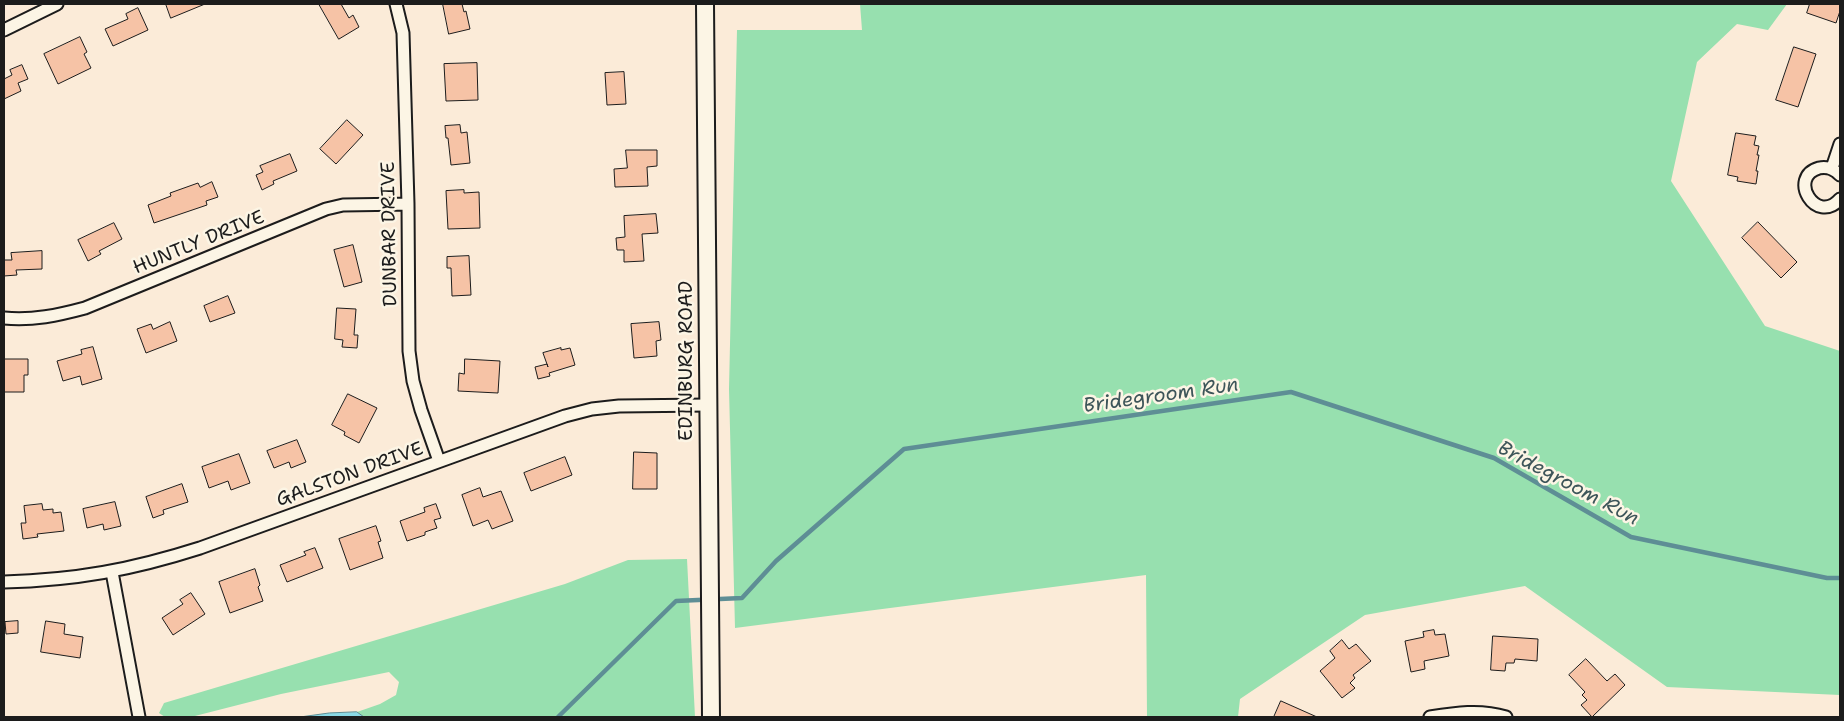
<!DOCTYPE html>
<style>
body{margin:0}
#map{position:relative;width:1844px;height:721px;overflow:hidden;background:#fbebd8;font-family:"Shantell Sans",sans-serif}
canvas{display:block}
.frame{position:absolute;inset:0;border:5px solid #1c1c1c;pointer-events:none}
</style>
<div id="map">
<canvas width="1844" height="721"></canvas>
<div class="frame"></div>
</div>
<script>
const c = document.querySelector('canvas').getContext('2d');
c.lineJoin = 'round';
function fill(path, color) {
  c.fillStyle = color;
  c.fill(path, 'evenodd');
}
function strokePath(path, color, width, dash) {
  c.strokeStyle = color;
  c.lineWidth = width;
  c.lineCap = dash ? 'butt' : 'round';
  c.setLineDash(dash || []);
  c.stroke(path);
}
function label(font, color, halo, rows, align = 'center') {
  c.font = font + ' "Shantell Sans",sans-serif';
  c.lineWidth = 5;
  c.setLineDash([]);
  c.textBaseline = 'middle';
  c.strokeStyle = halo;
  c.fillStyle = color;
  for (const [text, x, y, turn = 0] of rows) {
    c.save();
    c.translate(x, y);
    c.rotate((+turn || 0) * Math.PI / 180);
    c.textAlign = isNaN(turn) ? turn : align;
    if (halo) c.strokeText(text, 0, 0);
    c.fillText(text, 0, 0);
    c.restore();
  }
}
const green = new Path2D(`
 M860 4H1787L1768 30 1737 24 1697 62 1671 181 1765 326 1840 351V695L1667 687 1525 586 1365 615 1240 699 1238 717H1147L1146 575 735 628 729 389 737 30H862Z
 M687 559 695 717H364L357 712 380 704 396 695 399 682 389 672 281 694 191 717H165L159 713 164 703 565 584 628 560Z`);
const water = new Path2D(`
 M357 712 364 717H300L329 713Z`);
const stream = new Path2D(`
 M558 717 676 601 742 598 776 561 904 449 1291 392 1494 458 1631 537 1827 578H1840`);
const building = new Path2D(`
 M166 4H205L171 18Z
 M319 4H341L349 18 353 15 359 27 339 39Z
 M443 4H462L464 12 466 11 470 29 449 34Z
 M1810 4H1840V11L1836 23 1807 13Z
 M138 8 148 30 113 46 105 29 128 19 126 14Z
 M80 37 87 52 84 54 91 68 58 84 44 54Z
 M1794 47 1816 54 1798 107 1776 100Z
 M477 63 478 100 446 101 444 64Z
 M22 65 28 79 18 83 21 91 4 99V79L12 75 10 70Z
 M624 72 626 104 607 105 605 73Z
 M347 120 363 135 336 164 320 149Z
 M460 125 461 133 467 132 470 163 451 165 448 138H446L445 126Z
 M1736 133 1756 136 1754 145 1759 146 1757 155H1759L1756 171H1758L1756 184 1737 181 1738 177 1728 175Z
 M626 150H657V166L647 167 648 186 615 187 614 169 627 168Z
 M290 154 297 171 273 181 274 184 262 190 256 175 263 172 260 166Z
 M212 182 218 197 206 201 207 205 154 223 148 205 171 196 170 193 198 183 200 187Z
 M464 190V193L479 192 480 228 448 229 446 191Z
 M656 214 658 233 642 234 644 261 624 262V250H617L616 238 625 237 624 216Z
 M1758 222 1797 262 1781 278 1742 238Z
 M114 223 122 239 99 251 101 254 88 261 78 240Z
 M353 245 362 282 344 287 334 250Z
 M42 251V269L16 270 17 275 4 276V260H12L11 253Z
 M469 256 471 295 452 296 451 268H447V257Z
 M228 296 235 313 210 322 204 306Z
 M337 308 356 309 354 335H358L357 348 342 347 343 340 335 339Z
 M170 322 177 341 146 353 137 329 151 324 153 329Z
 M659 322 661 340 656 341 657 356 634 358 631 324Z
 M93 347 102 379 82 385 80 376 63 381 57 361 82 354 81 350Z
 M561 348V350L570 348 575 365 549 373 550 376 538 379 535 367 547 364 548 367 543 353Z
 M4 359H28V375H24V392H4Z
 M465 359 500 361 498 393 458 391 459 373 464 374Z
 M348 394 377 408 359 443 344 435 345 432 332 425Z
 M297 440 306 462 291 468 289 462 274 468 267 451Z
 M634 452 657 453V489H633Z
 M239 454 250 483 231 490 228 481 209 488 202 467Z
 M565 457 572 475 531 491 524 473Z
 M182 484 188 502 163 510 164 514 153 518 146 497Z
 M480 488 483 497 501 491 513 521 492 529 488 520 473 526 462 495Z
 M115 502 121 526 104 530 103 524 87 528 83 509Z
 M42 504 43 510 53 509V513L61 512 64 531 37 534 38 537 23 539 21 523H26L24 506Z
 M436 504 441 518 434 520 437 528 425 532V535L407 541 400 521 425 512 424 508Z
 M376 526 381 541 378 542 383 558 350 570 339 539Z
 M315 548 323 568 287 582 280 565 306 555 304 552Z
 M255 569 260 585 258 587 263 601 230 613 219 582Z
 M191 593 205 614 173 635 162 618 183 604 180 600Z
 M18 621V633L6 634 5 622Z
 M46 621 65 624 64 634 83 637 80 658 41 652Z
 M1434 630 1435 635 1445 634 1449 656 1424 661 1425 669 1411 672 1405 641 1424 637 1423 632Z
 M1493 636 1538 639 1537 661 1515 659 1514 663H1506L1505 671 1491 670Z
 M1342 640 1349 649 1356 644 1371 661 1353 675 1355 678 1350 683 1355 688 1342 698 1320 671 1335 658 1330 651Z
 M1586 659 1607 681 1615 674 1625 685 1592 717 1581 705 1587 700 1582 695 1585 692 1569 675Z
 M1281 701 1317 717H1274Z`);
const minor = new Path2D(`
 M396 4 403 33 408 204 409 351 413 381 421 410 439 461
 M4 30 57 4
 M1832 168 1840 144
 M1840 175C1834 169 1828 166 1819 168 1787 177 1816 226 1840 199
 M4 318C32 321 59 315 85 308L326 209 343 205 408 204
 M112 572 139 717
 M4 582C76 580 131 570 200 548L565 416 592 409 619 406 708 405
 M1430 717C1455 713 1480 709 1506 717`);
const secondary = new Path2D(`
 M705 4 711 717`);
const streetNames = [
 ["DUNBAR DRIVE",390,234,-91],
 ["HUNTLY DRIVE",199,243,-22],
 ["EDINBURG ROAD",687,361,-90],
 ["GALSTON DRIVE",350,475,-20]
];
const waterNames = [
 ["Bridegroom Run",1161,396,-8],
 ["Bridegroom Run",1568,484,28]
];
fill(green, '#97e0af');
fill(water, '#8adae6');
strokePath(water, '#5e8e95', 1);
strokePath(stream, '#5e8e95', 4.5);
fill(building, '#f6c3a6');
strokePath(building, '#1c1c1c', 1);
strokePath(minor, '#1c1c1c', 15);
strokePath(secondary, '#1c1c1c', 20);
strokePath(minor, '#fcf5e5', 11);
strokePath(secondary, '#fcf5e5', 16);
label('19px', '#1c1c1c', '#fcf5e5', streetNames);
label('italic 20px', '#3d5559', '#fcf5e5', waterNames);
</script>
